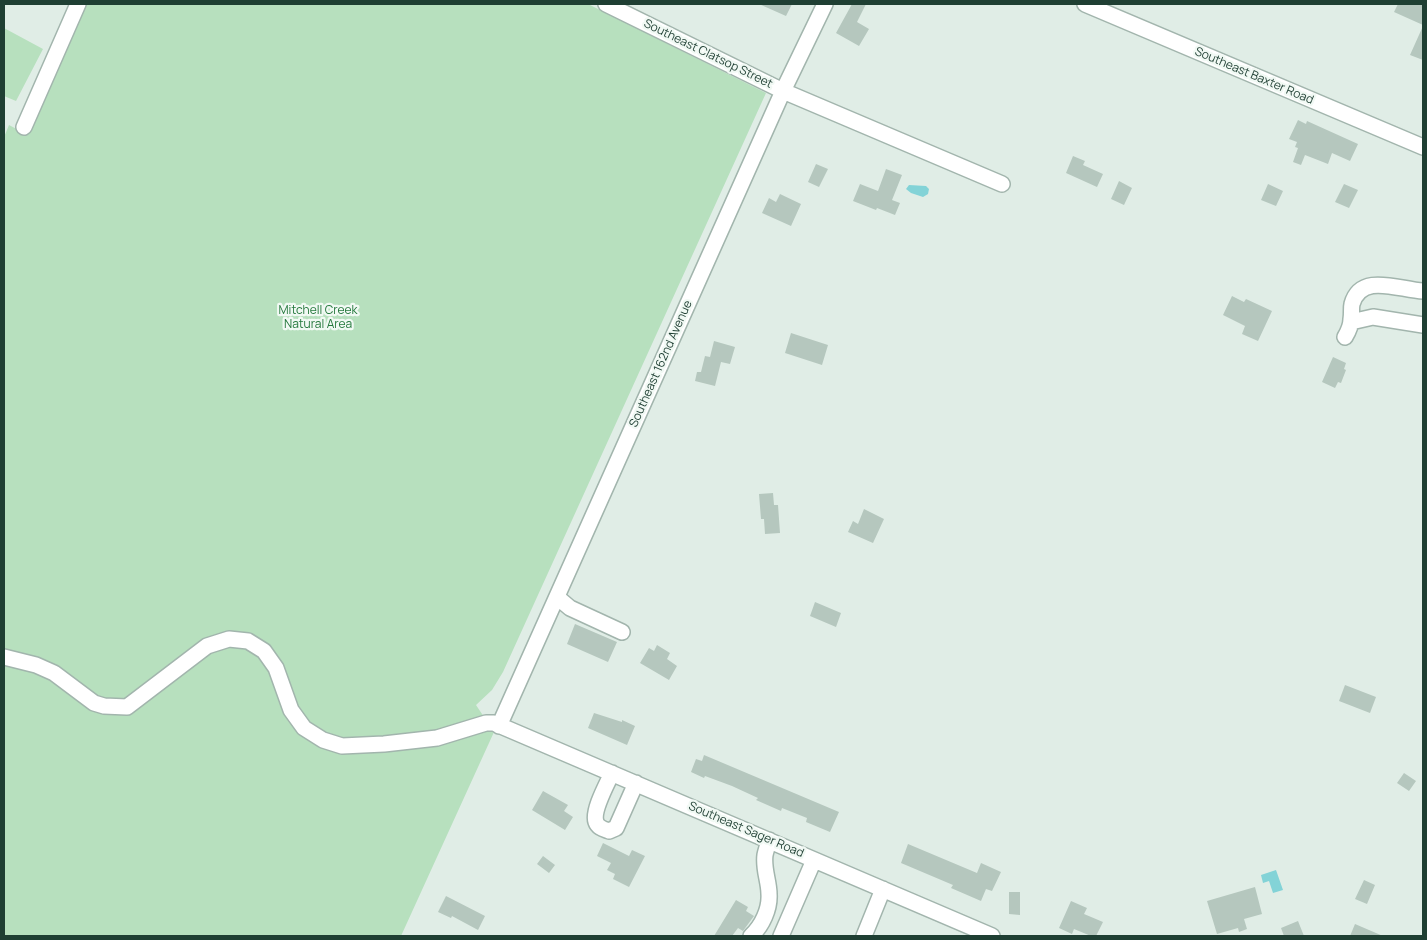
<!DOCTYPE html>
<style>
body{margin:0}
#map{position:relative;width:1427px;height:940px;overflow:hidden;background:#e0ede6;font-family:Manrope,sans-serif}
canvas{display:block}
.frame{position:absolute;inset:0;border:5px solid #1f3f33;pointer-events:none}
</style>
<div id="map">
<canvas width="1427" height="940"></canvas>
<div class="frame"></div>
</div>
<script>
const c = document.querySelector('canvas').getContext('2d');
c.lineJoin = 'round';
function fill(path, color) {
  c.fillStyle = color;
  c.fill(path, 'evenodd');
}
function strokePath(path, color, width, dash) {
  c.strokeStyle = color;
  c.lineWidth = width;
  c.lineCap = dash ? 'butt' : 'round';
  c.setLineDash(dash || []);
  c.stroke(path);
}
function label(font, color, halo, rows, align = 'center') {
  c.font = font + ' Manrope,sans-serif';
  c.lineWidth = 4.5;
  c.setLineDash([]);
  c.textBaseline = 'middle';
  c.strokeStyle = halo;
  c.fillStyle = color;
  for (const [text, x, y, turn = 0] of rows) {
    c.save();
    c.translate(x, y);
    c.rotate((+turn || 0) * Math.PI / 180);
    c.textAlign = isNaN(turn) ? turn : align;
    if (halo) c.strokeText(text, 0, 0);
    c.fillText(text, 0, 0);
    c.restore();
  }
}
const green = new Path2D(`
 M83 4H588L766 93 503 672 492 690 476 705 494 732 401 936H4V137L9 125 24 133Z
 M4 28 43 49 16 101 4 96Z`);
const water = new Path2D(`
 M909 185 926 186 929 189 928 194 923 197 911 193 906 189Z
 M1276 870 1283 890 1273 893 1269 881 1263 883 1261 875Z`);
const building = new Path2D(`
 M759 4H792L786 16Z
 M852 4H866L857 22 869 29 859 46 836 33Z
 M1398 4H1423V25L1394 12Z
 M1423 26V60L1410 55Z
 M1298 120 1306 124 1307 121 1358 144 1350 161 1332 153 1328 164 1305 155 1301 165 1293 162 1298 148 1295 147 1297 142 1289 139Z
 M1073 156 1085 161 1083 165 1103 174 1097 187 1066 173Z
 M816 164 828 169 819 187 808 182Z
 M886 169 902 175 892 200 900 203 895 215 877 208 876 210 853 201 860 184 878 191Z
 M1119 181 1132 188 1124 205 1111 199Z
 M1268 184 1283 191 1276 206 1261 200Z
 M1344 184 1358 190 1349 208 1335 202Z
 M780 194 801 204 791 226 762 213 769 198 776 202Z
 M1232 296 1244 302 1246 299 1272 311 1258 341 1242 334 1245 326 1223 315Z
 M791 333 828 345 822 365 785 353Z
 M714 341 735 347 730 364 721 362 715 386 695 381 697 372H701L705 356 710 357Z
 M1333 357 1346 363 1344 369 1346 370 1341 383 1338 382 1335 388 1322 382Z
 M773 493 774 505H778L780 533 765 534 764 519H761L759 494Z
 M864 509 884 519 873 543 848 532 853 521 858 524Z
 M815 602 841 613 836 627 810 616Z
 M575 624 617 642 608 662 567 644Z
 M657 645 670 653 667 659 677 666 669 680 640 663 649 648 654 651Z
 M1345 685 1376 697 1370 713 1339 701Z
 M594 713 622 722V720L635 726 627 745 588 728Z
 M704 755 839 812 830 832 806 822 807 818 782 808 781 811 756 800 758 798 732 786 705 776 704 778 691 772 696 759 702 761Z
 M1404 773 1416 781 1409 791 1397 783Z
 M543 791 568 805 564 811 573 817 565 830 532 810Z
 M603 843 629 856 632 850 645 856 629 887 613 879 615 874 607 870 611 863 597 856Z
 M908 844 977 873 981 863 1001 872 992 891 986 889 981 901 951 888 953 885 901 863Z
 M543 856 555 865 549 873 537 864Z
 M1364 880 1375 885 1367 904 1355 899Z
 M1255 887 1262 914 1244 919 1247 929 1239 932 1238 928 1217 934 1207 901Z
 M1009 892H1020V915L1009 914Z
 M446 896 485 916 478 930 452 916 451 918 438 912Z
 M736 900 748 907 746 911 754 916 743 931 738 928 732 936H714Z
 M1071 901 1087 908 1084 914 1103 922 1096 936H1091L1074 929 1072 934 1059 928Z
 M1298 921 1304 936H1284L1281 928Z
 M1355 924 1383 936H1350Z`);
const minor = new Path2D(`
 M606 4 783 91 1002 184
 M1085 4 1423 147
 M24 127 78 4
 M1351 322 1373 317 1423 325
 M1345 337C1348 332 1351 325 1351 319 1352 314 1351 308 1352 304 1361 272 1399 290 1423 291
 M557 597 570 608 622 632
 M4 657 36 665 54 673 94 703 104 706 127 707 207 646 229 639 248 641 264 651 276 668 291 710 304 728 323 740 342 746 384 744 437 738 486 723H494L992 936
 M499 726 783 91 825 4
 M612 773C607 784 592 811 596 822 598 828 604 829 609 831L616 828 636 783
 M751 936C762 926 770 909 769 894 769 881 763 869 765 855 766 850 768 845 769 840
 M781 936 814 860
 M864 936 883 889`);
const streetNames = [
 ["Southeast Clatsop Street",708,54,26],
 ["Southeast Baxter Road",1254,76,23],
 ["Southeast 162nd Avenue",661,364,-66],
 ["Southeast Sager Road",746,830,23]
];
const parkNames = [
 ["Mitchell Creek",318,311],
 ["Natural Area",318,325]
];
fill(green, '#b7e0be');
fill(water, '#83d3d7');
fill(building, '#b5c7be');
strokePath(minor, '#a2b5ad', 18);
strokePath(minor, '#fff', 15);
label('12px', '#1f3f33', '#f1f9f4', streetNames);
label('12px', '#25793d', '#f1f9f4', parkNames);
</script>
